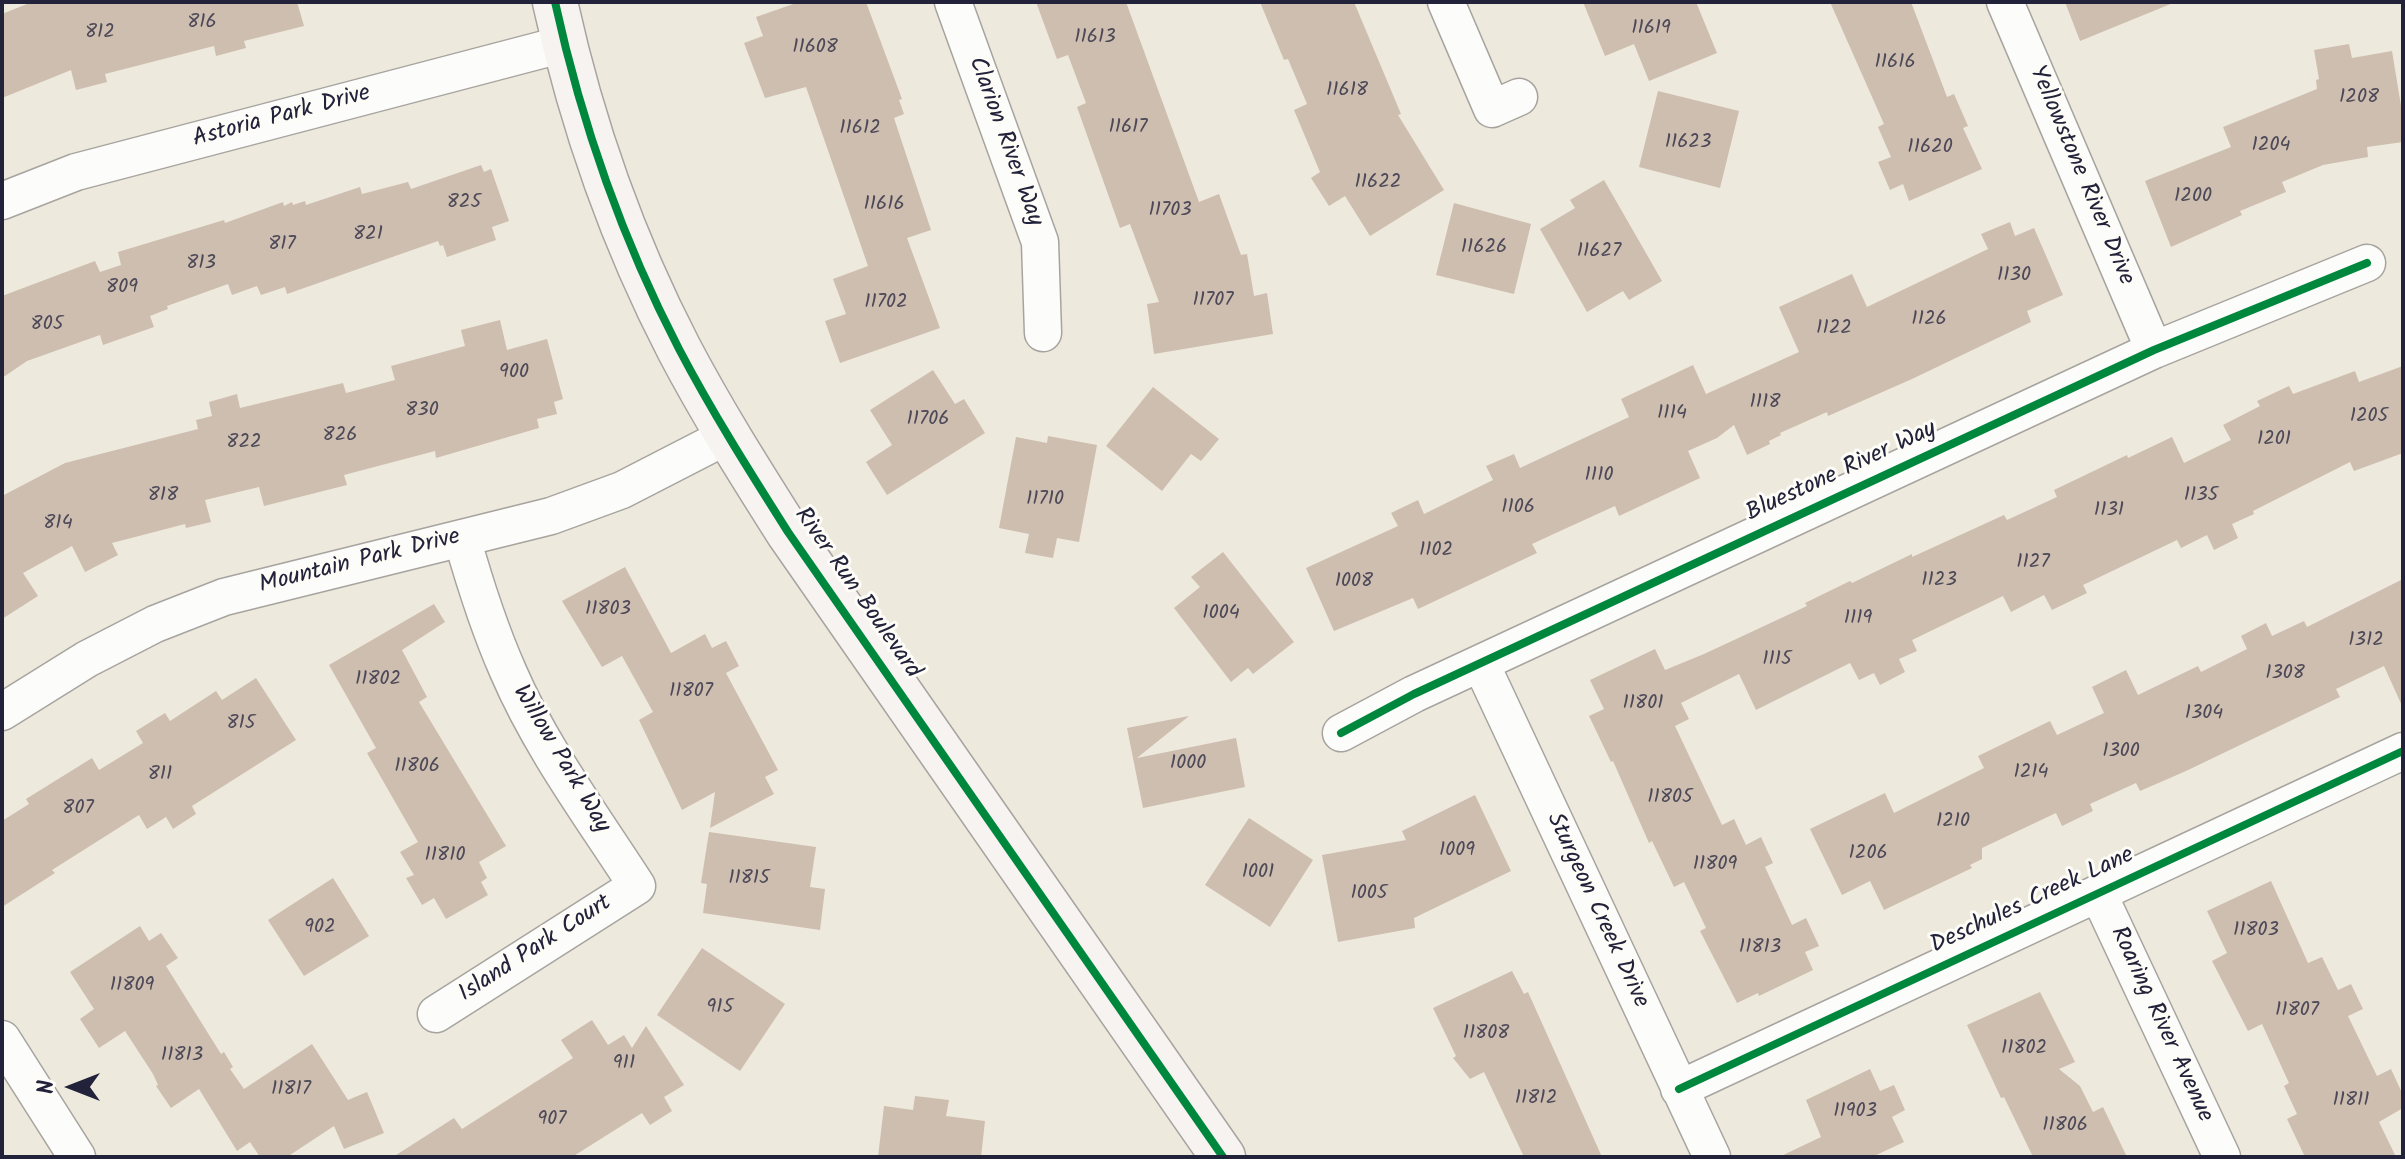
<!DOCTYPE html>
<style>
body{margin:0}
#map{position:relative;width:2405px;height:1159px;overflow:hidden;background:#eee9dd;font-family:Kalam,sans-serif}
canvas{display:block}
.frame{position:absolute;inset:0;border:4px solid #22223b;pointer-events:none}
.north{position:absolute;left:32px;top:1047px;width:80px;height:80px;-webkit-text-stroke:6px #fdfcf7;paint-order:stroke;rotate:270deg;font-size:22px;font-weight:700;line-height:32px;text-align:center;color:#22223b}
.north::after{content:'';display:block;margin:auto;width:28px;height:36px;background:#22223b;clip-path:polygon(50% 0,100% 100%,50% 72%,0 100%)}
</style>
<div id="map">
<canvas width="2405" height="1159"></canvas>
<div class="frame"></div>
<div class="north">N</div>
</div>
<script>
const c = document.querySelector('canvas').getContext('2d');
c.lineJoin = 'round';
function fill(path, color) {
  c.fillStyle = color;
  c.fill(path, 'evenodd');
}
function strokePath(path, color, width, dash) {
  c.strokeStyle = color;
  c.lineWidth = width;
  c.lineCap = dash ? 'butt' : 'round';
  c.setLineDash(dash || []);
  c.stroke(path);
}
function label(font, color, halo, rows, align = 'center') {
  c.font = font + ' Kalam,sans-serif';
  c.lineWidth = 6;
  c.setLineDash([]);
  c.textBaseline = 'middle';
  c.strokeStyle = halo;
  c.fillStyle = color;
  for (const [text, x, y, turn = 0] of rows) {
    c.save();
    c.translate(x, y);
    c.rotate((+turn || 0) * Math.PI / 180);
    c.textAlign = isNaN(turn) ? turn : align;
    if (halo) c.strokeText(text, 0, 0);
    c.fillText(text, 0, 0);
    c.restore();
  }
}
const building = new Path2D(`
 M32 2H297L304 26 244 41 246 48 216 56 214 46 105 74 107 82 76 90 71 70 2 98V14Z
 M799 2H866L902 99 899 100 904 114 894 118 931 230 907 238 940 328 840 363 825 321 846 314 833 279 868 266 806 87 765 98 744 43 763 36 756 17Z
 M1036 2H1126L1199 202 1219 194 1241 255 1247 254 1254 296 1267 293 1273 334 1154 354 1147 304 1159 302 1130 224 1120 228 1077 107 1086 103 1068 55 1057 59Z
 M1260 2H1354L1401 114 1398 115 1444 190 1370 236 1345 196 1329 206 1311 178 1320 172 1294 110 1307 104 1288 59 1284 60Z
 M1583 2H1696L1717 53 1649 81 1634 44 1605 56Z
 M1830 2H1911L1947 97 1954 94 1968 126 1963 128 1982 169 1909 201 1903 184 1890 190 1878 162 1891 157 1878 127 1884 124Z
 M2065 2H2173V3L2080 41Z
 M2349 44 2352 58 2392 51 2403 118V142L2367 147 2368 157 2323 165 2282 182 2286 192 2240 211 2242 215 2171 247 2145 181 2231 147 2223 127 2317 89 2316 80 2319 79 2314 50Z
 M1658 91 1739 111 1720 188 1639 167Z
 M481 165 484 172 491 169 509 221 492 227 496 240 447 257 443 245 440 246 438 241 287 294 285 287 261 295 257 286 232 295 228 284 167 306 168 309 150 316 154 327 103 345 100 335 27 361 2 378V296L95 261 100 272 121 265 118 252 224 220 225 223 283 202 284 206 292 202 293 205 305 201 306 205 360 187 362 194 408 182 411 189Z
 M1604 180 1662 281 1629 300 1623 291 1587 312 1540 229 1575 208 1570 200Z
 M1454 203 1531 224 1514 294 1436 275Z
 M2010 222 2015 236 2034 228 2063 295 2027 311 2031 322 1912 379 1828 416 1827 412 1780 433 1781 435 1769 441 1770 444 1747 455 1734 425 1717 438 1688 451 1700 478 1619 516 1615 506 1558 532 1532 544 1537 553 1418 609 1413 598 1334 631 1306 568 1398 526 1391 513 1418 500 1424 514 1493 480 1486 466 1514 454 1520 468 1629 417 1621 399 1693 365 1706 394 1799 352 1779 307 1852 274 1867 307 1988 249 1981 234Z
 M500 320 507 350 547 339 563 399 554 402 557 414 537 419 539 428 436 458 435 451 344 475 347 485 264 506 259 487 205 500 211 522 186 528 185 524 112 543 118 555 85 572 72 546 23 573 38 596 2 619V496L65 463 198 429 196 420 212 416 209 402 237 394 240 408 343 383 346 393 395 380 391 366 465 346 461 330Z
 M2403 366V453L2354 471 2350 462 2253 511 2254 514 2232 524 2238 538 2214 550 2207 535 2181 548 2177 540 2083 585 2087 593 2052 610 2044 595 2011 612 2003 596 1912 640 1917 651 1899 659 1905 672 1880 685 1874 673 1859 680 1850 663 1756 710 1739 674 1681 703 1689 719 1675 726 1722 825 1734 819 1746 845 1761 837 1773 863 1765 867 1792 925 1806 918 1819 946 1805 952 1813 970 1759 996 1758 993 1737 1003 1700 931 1706 928 1684 882 1674 887 1652 841 1649 843 1613 761 1611 762 1589 716 1604 709 1590 680 1655 649 1665 670 1704 654 1807 606 1805 603 1850 581 1852 583 1912 554V557L2004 515 2007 520 2057 497 2054 490 2127 455 2128 458 2172 437 2184 463 2231 440 2223 425 2260 406 2257 401 2289 386 2293 394 2355 371 2359 382Z
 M933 370 955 404 964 399 985 433 887 495 866 462 892 445 870 410Z
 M1153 387 1219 439 1201 461 1191 454 1162 491 1106 446Z
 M1048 436 1097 445 1079 542 1057 538 1053 558 1025 553 1029 534 999 528 1016 437 1047 443Z
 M1223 552 1294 642 1253 674 1248 668 1231 682 1174 608 1200 587 1191 577Z
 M625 567 671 653 705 634 712 648 726 641 739 666 726 673 778 770 765 777 774 794 710 828 715 792 682 810 639 720 653 712 622 656 602 667 562 601Z
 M2403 579V708L2384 666 2336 689 2340 697 2186 771 2140 791 2136 783 2090 804 2093 811 2062 826 2056 813 1982 848V859L1970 865 1972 868 1884 910 1870 881 1842 895 1810 829 1885 793 1894 813 1984 768 1978 756 2050 721 2057 735 2104 713 2092 687 2126 670 2138 695 2198 666 2201 672 2247 649 2241 636 2266 623 2272 636 2304 621 2307 627Z
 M434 604 445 622 402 650 427 697 419 702 506 846 479 862 487 878 481 882 488 895 446 919 434 898 422 905 406 878 414 875 400 852 418 842 367 753 376 748 329 665Z
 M256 678 296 740 192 806 196 814 173 829 166 817 147 829 139 815 52 870 55 873 2 907V821L29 804 26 799 92 758 99 770 143 743 136 731 165 713 170 721 216 691 222 700Z
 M1189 716 1137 758 1236 738 1245 787 1143 808 1127 728Z
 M1475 795 1511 871 1414 918 1415 928 1338 942 1322 855 1406 840 1402 831Z
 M1249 818 1313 860 1270 927 1205 885Z
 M709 832 816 847 810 887 825 889 820 930 703 913 707 884 701 883Z
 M333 878 369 936 304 976 268 920Z
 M2271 881 2308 963 2322 957 2338 990 2351 984 2363 1009 2348 1016 2377 1076 2391 1069 2403 1095V1108L2379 1122 2396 1157H2305L2287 1119 2297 1114 2284 1086 2289 1083 2262 1024 2248 1031 2212 961 2227 953 2207 911Z
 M140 926 149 941 161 933 178 958 166 966 221 1054 224 1052 233 1067 230 1069 244 1089 312 1044 348 1100 367 1092 384 1133 344 1149 334 1126 287 1157H260L250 1142 237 1151 199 1089 171 1108 156 1086 158 1085 153 1074 125 1031 99 1048 80 1019 94 1009 70 972Z
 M702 948 785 1004 740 1071 657 1015Z
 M1512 971 1524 994 1528 992 1602 1157H1524L1484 1072 1470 1079 1453 1058 1456 1056 1433 1008Z
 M2040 992 2075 1062 2059 1069 2080 1086 2093 1112 2103 1107 2127 1157H2033L2004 1097 2001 1098 1967 1025Z
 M592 1020 608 1045 624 1035 632 1048 646 1026 684 1085 664 1097 672 1111 650 1125 642 1113 572 1157H393L454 1118 462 1129 573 1058 561 1040Z
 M1870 1069 1880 1091 1894 1085 1905 1110 1892 1117 1904 1142 1872 1157H1779L1821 1137 1806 1100Z
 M915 1096 949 1100 946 1116 985 1121 981 1157H878L884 1106 913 1110Z`);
const street = new Path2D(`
 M953 2 1040 242 1043 333
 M1446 2 1492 109 1519 97
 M2005 2 2154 350
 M2 201 76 172 564 44
 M1481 664 1712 1157
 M2 712 87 659 155 624 224 597 551 516 622 490 727 436
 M1341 733 1414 694 2154 350 2367 263
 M2098 893 2222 1157
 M436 1014 637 886C592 816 541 748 508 671 489 628 475 584 462 538
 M2 1039 77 1157
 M1679 1089 2403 751`);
const secondary = new Path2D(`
 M555 2C581 121 623 241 679 349 712 412 750 472 788 532L1223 1157`);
const cycleway = new Path2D(`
 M555 2C581 121 623 241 679 349 712 412 750 472 788 532L1223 1157
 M1341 733 1414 694 2154 350 2367 263
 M1679 1089 2403 751`);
const numberNames = [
 ["816",202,24],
 ["11619",1651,30],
 ["812",100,34],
 ["11613",1095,39],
 ["11608",815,49],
 ["11616",1895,64],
 ["11618",1347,92],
 ["1208",2359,99],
 ["11617",1128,129],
 ["11612",860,130],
 ["11623",1688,144],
 ["1204",2271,147],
 ["11620",1930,149],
 ["11622",1378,184],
 ["1200",2193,198],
 ["825",464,204],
 ["11616",884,206],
 ["11703",1170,212],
 ["821",368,236],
 ["817",282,246],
 ["11626",1484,249],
 ["11627",1599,253],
 ["813",201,265],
 ["1130",2014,277],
 ["809",122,289],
 ["11707",1213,302],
 ["11702",886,304],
 ["1126",1929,321],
 ["805",47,326],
 ["1122",1834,330],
 ["900",514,374],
 ["1118",1765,404],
 ["830",422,412],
 ["1114",1672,415],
 ["1205",2369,418],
 ["11706",928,421],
 ["826",340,437],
 ["1201",2274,441],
 ["822",244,444],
 ["1110",1599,477],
 ["818",163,497],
 ["1135",2201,497],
 ["11710",1045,501],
 ["1106",1518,509],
 ["1131",2109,512],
 ["814",58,525],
 ["1102",1436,552],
 ["1127",2033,564],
 ["1123",1939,582],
 ["1008",1354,583],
 ["11803",608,611],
 ["1004",1221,615],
 ["1119",1858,620],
 ["1312",2366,642],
 ["1115",1777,661],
 ["1308",2285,675],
 ["11802",378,681],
 ["11807",691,693],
 ["11801",1643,705],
 ["1304",2204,715],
 ["815",241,725],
 ["1300",2121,753],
 ["1000",1188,765],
 ["11806",417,768],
 ["1214",2031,774],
 ["811",160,776],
 ["11805",1670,799],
 ["807",78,810],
 ["1210",1953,823],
 ["1009",1457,852],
 ["1206",1868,855],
 ["11810",445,857],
 ["11809",1715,866],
 ["1001",1258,874],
 ["11815",749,880],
 ["1005",1369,895],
 ["902",320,929],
 ["11803",2256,932],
 ["11813",1760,949],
 ["11809",132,987],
 ["915",720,1009],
 ["11807",2297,1012],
 ["11808",1486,1035],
 ["11802",2024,1050],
 ["11813",182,1057],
 ["911",624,1065],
 ["11817",291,1091],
 ["11812",1536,1100],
 ["11811",2351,1102],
 ["11903",1855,1113],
 ["907",552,1121],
 ["11806",2065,1127]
];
const streetNames = [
 ["Astoria Park Drive",282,118,-15],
 ["Clarion River Way",1004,142,70],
 ["Yellowstone River Drive",2080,176,67],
 ["Bluestone River Way",1842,473,-25],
 ["Mountain Park Drive",360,563,-14],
 ["River Run Boulevard",856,594,55],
 ["Willow Park Way",560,760,59],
 ["Deschules Creek Lane",2033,902,-25],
 ["Sturgeon Creek Drive",1596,911,65],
 ["Island Park Court",536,950,-33],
 ["Roaring River Avenue",2160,1025,65]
];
fill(building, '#cebeaf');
strokePath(street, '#a7a4a0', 39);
strokePath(secondary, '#a7a4a0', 47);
strokePath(street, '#fcfcfa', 36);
strokePath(secondary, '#f6f3f0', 44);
strokePath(cycleway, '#00873e', 8);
label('20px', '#4d4958', null, numberNames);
label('24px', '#22223b', '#fdfcf7', streetNames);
</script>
